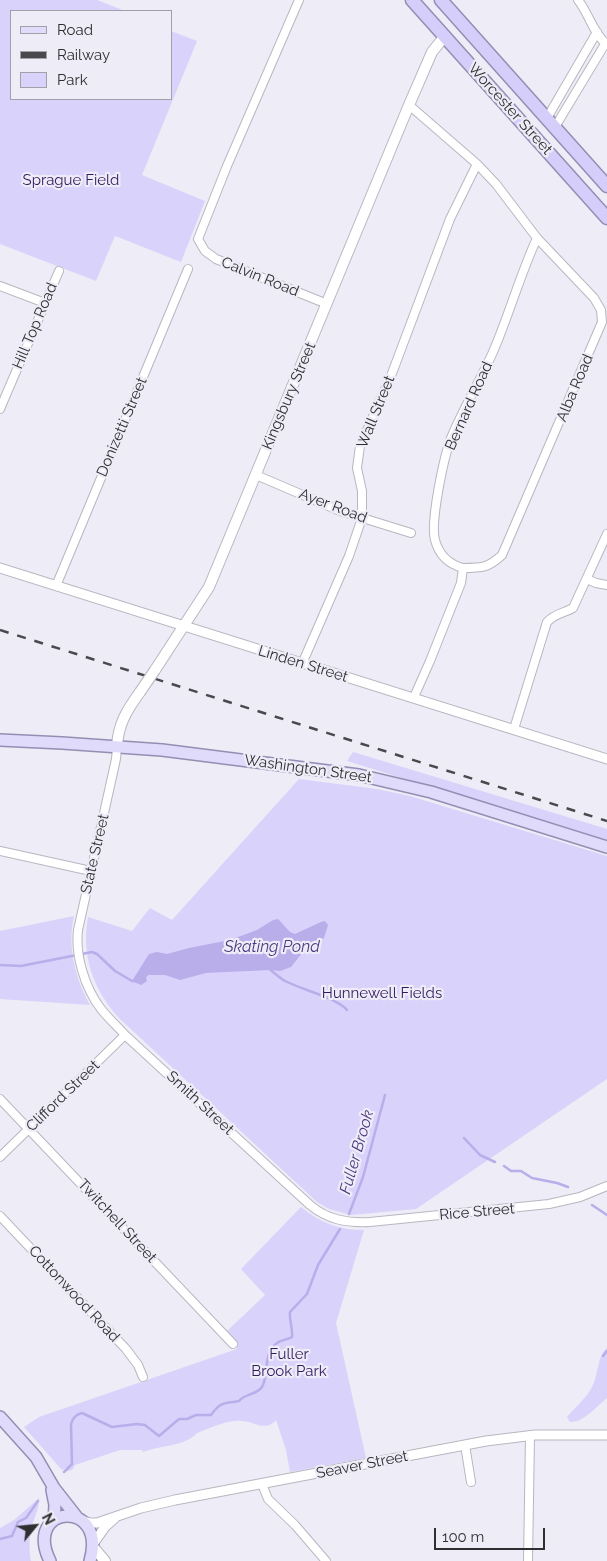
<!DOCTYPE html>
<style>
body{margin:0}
#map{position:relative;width:607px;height:1561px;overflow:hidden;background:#eeecf6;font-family:Raleway,sans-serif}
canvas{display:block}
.legend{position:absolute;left:10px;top:10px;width:162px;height:90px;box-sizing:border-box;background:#eeecf6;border:1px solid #a2a0a8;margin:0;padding:6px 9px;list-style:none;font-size:15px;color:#2f2f32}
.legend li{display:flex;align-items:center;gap:10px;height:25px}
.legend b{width:25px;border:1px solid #a2a0a8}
.north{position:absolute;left:10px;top:1501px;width:50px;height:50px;-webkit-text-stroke:4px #eeecf6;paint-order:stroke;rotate:62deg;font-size:14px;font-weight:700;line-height:20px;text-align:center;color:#2f2f32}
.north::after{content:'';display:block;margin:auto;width:18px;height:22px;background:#2f2f32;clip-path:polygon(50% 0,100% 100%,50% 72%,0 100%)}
.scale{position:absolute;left:434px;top:1528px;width:111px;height:22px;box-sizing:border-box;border:2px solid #2f2f32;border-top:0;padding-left:6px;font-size:15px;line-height:18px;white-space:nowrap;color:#2f2f32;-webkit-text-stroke:4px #eeecf6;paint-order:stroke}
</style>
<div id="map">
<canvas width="607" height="1561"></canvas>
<ul class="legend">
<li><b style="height:6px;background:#e0dafb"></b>Road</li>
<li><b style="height:6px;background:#49494d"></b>Railway</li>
<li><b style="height:14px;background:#d9d2fb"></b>Park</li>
</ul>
<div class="north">N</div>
<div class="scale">100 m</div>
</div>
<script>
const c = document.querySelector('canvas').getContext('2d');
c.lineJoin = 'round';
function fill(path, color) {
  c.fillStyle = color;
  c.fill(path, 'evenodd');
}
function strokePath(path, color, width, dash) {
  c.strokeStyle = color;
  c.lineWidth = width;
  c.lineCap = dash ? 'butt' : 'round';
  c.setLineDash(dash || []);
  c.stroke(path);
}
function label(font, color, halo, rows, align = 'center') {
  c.font = font + ' Raleway,sans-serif';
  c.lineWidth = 4.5;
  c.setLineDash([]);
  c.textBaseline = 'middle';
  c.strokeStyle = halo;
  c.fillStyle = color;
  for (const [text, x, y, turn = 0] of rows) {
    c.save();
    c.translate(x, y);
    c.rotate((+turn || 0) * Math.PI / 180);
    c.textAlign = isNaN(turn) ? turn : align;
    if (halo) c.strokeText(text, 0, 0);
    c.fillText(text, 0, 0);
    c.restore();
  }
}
const green = new Path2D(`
 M0 0H97L125 11H11V99H171V31L197 41 142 175 205 201 181 262 115 236 96 281 0 244Z
 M353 752 607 829V842L347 761Z
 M299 779 377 789 410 796 607 856V1079L416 1209 351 1215 329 1209 317 1202 120 1019C93 990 81 956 88 917L132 931 150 908 172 920Z
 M74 916C67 946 75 978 90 1005L0 999V931Z
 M301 1207C320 1223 339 1230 364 1230L336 1323 366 1458 290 1472 286 1450 276 1420C266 1432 255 1422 243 1421 228 1419 210 1428 197 1433 187 1446 157 1446 143 1452L142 1450H120L75 1465 72 1470 68 1471 66 1468 62 1470 24 1427 39 1417 237 1349 235 1342 226 1332 265 1295 241 1269Z
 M607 1348V1398C597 1406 583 1423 570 1422L567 1417C576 1406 587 1398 593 1385 598 1375 598 1354 607 1348Z
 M39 1498C39 1510 34 1518 31 1529 29 1537 29 1554 31 1561H0V1528L14 1520Z`);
const water = new Path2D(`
 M278 919 290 932 295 934 321 922 325 921 328 925 324 938 306 948 291 967 280 971 271 970 226 972 206 973 180 980 165 975H148L146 978 147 981 141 985 132 981 149 954 157 952 167 954 189 948 230 940 257 930 273 920Z`);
const stream = new Path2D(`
 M0 965 21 966 92 952 97 954 115 971 132 981H136
 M268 968C275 973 279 978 287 982 301 989 339 999 347 1010
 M464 1138 480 1155 495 1162
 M504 1166 511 1171H521L532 1178 557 1183 568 1187
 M592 1205 607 1215
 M349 1214 363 1177 385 1095
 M603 1356 607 1351
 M64 1472 72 1464 71 1424C73 1417 76 1415 82 1413L112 1427 137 1424 145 1425 159 1436 179 1419H187L196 1415H211C221 1401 224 1404 239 1401 245 1393 257 1395 262 1387 270 1372 262 1354 277 1343 281 1340 287 1340 292 1337 293 1329 289 1320 290 1312L307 1294 318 1265 340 1229
 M0 1539 12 1536 18 1522 26 1518 38 1501`);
const minor = new Path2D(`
 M299 0 227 166 198 239 205 251 216 259 327 304
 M578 0C588 12 595 37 607 44
 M409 105 477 164 496 184 537 238 594 298 601 310 602 322 502 555C488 568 482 568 463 568L461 583 430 661 414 697
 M547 118 597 32
 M555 127 605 44
 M0 286 45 303
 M0 409 59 271
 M256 475 340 511 411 533
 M463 568C448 564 439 555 435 540 430 521 444 457 451 438 463 409 480 381 493 352 509 315 520 275 537 238
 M587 579 596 583 607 585
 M56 586 188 269
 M302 664 349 556 362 518V491L357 468 360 446 391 376 450 219 477 164
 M514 729 547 622C556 613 562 614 573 608L607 534
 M117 747 116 759 78 930C75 956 85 988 101 1009 108 1018 117 1026 125 1035L310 1205C328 1220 347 1223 370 1222L549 1204 580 1197 607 1186
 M0 851 91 871
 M0 1099 233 1344
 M0 1157 125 1035
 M0 1216 126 1349 138 1365 143 1377
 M465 1445 471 1482
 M262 1484 268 1499 295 1525 326 1561
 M528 1561 530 1436`);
const tertiary = new Path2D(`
 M0 568 607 759
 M81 1520 90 1523H97L141 1508 175 1500 486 1441 535 1435H607
 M93 1544 105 1527 114 1519`);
const secondary = new Path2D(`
 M155 670 209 587 409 105 432 52 445 36
 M117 747C118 724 127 710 140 692
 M94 1548 105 1561`);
const primary = new Path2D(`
 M0 740 62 743 162 750 359 775 431 792 607 847
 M0 1417 36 1457 54 1488 76 1516
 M52 1490 55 1505 54 1520
 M50 1561C22 1504 108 1498 90 1561`);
const trunk = new Path2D(`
 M412 0 607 218
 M441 0 607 186`);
const rail = new Path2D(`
 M0 630 607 821`);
const secondaryBridge = new Path2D(`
 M140 692 155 670`);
const streetNames = [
 ["Worcester Street",510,109,48],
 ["Calvin Road",260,277,22],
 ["Hill Top Road",35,326,-67],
 ["Alba Road",575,388,-67],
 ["Kingsbury Street",289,396,-67],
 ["Bernard Road",469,406,-66],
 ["Wall Street",376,412,-68],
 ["Donizetti Street",122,427,-67],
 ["Ayer Road",333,506,21],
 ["Linden Street",303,664,17],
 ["Washington Street",308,769,8],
 ["State Street",95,854,-77],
 ["Clifford Street",63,1096,-44],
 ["Smith Street",200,1103,43],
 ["Rice Street",477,1212,-5],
 ["Twitchell Street",117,1221,47],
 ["Cottonwood Road",74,1294,47],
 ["Seaver Street",362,1465,-11]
];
const parkNames = [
 ["Sprague Field",71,180],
 ["Hunnewell Fields",382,993],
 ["Fuller",289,1354],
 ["Brook Park",289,1371]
];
const waterNames = [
 ["Skating Pond",272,947],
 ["Fuller Brook",357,1152,-74]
];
fill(green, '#d9d2fb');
fill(water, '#b9adea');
strokePath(stream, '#b9adea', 2.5);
strokePath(minor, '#b8b7c0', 10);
strokePath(tertiary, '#b8b7c0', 11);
strokePath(secondary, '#b8b7c0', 12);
strokePath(primary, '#948eb3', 14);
strokePath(trunk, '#948eb3', 15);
strokePath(minor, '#fff', 8);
strokePath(tertiary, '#fff', 9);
strokePath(secondary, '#fff', 10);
strokePath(primary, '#e0dafb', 11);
strokePath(trunk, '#d6cefa', 12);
strokePath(rail, '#49494d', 2.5, [9, 9]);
strokePath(secondaryBridge, '#b8b7c0', 12, []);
strokePath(secondaryBridge, '#fff', 10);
label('15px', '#2f2f32', '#eeecf6', streetNames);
label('15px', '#311a60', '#eeecf6', parkNames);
label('italic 16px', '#4c3981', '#eeecf6', waterNames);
</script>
